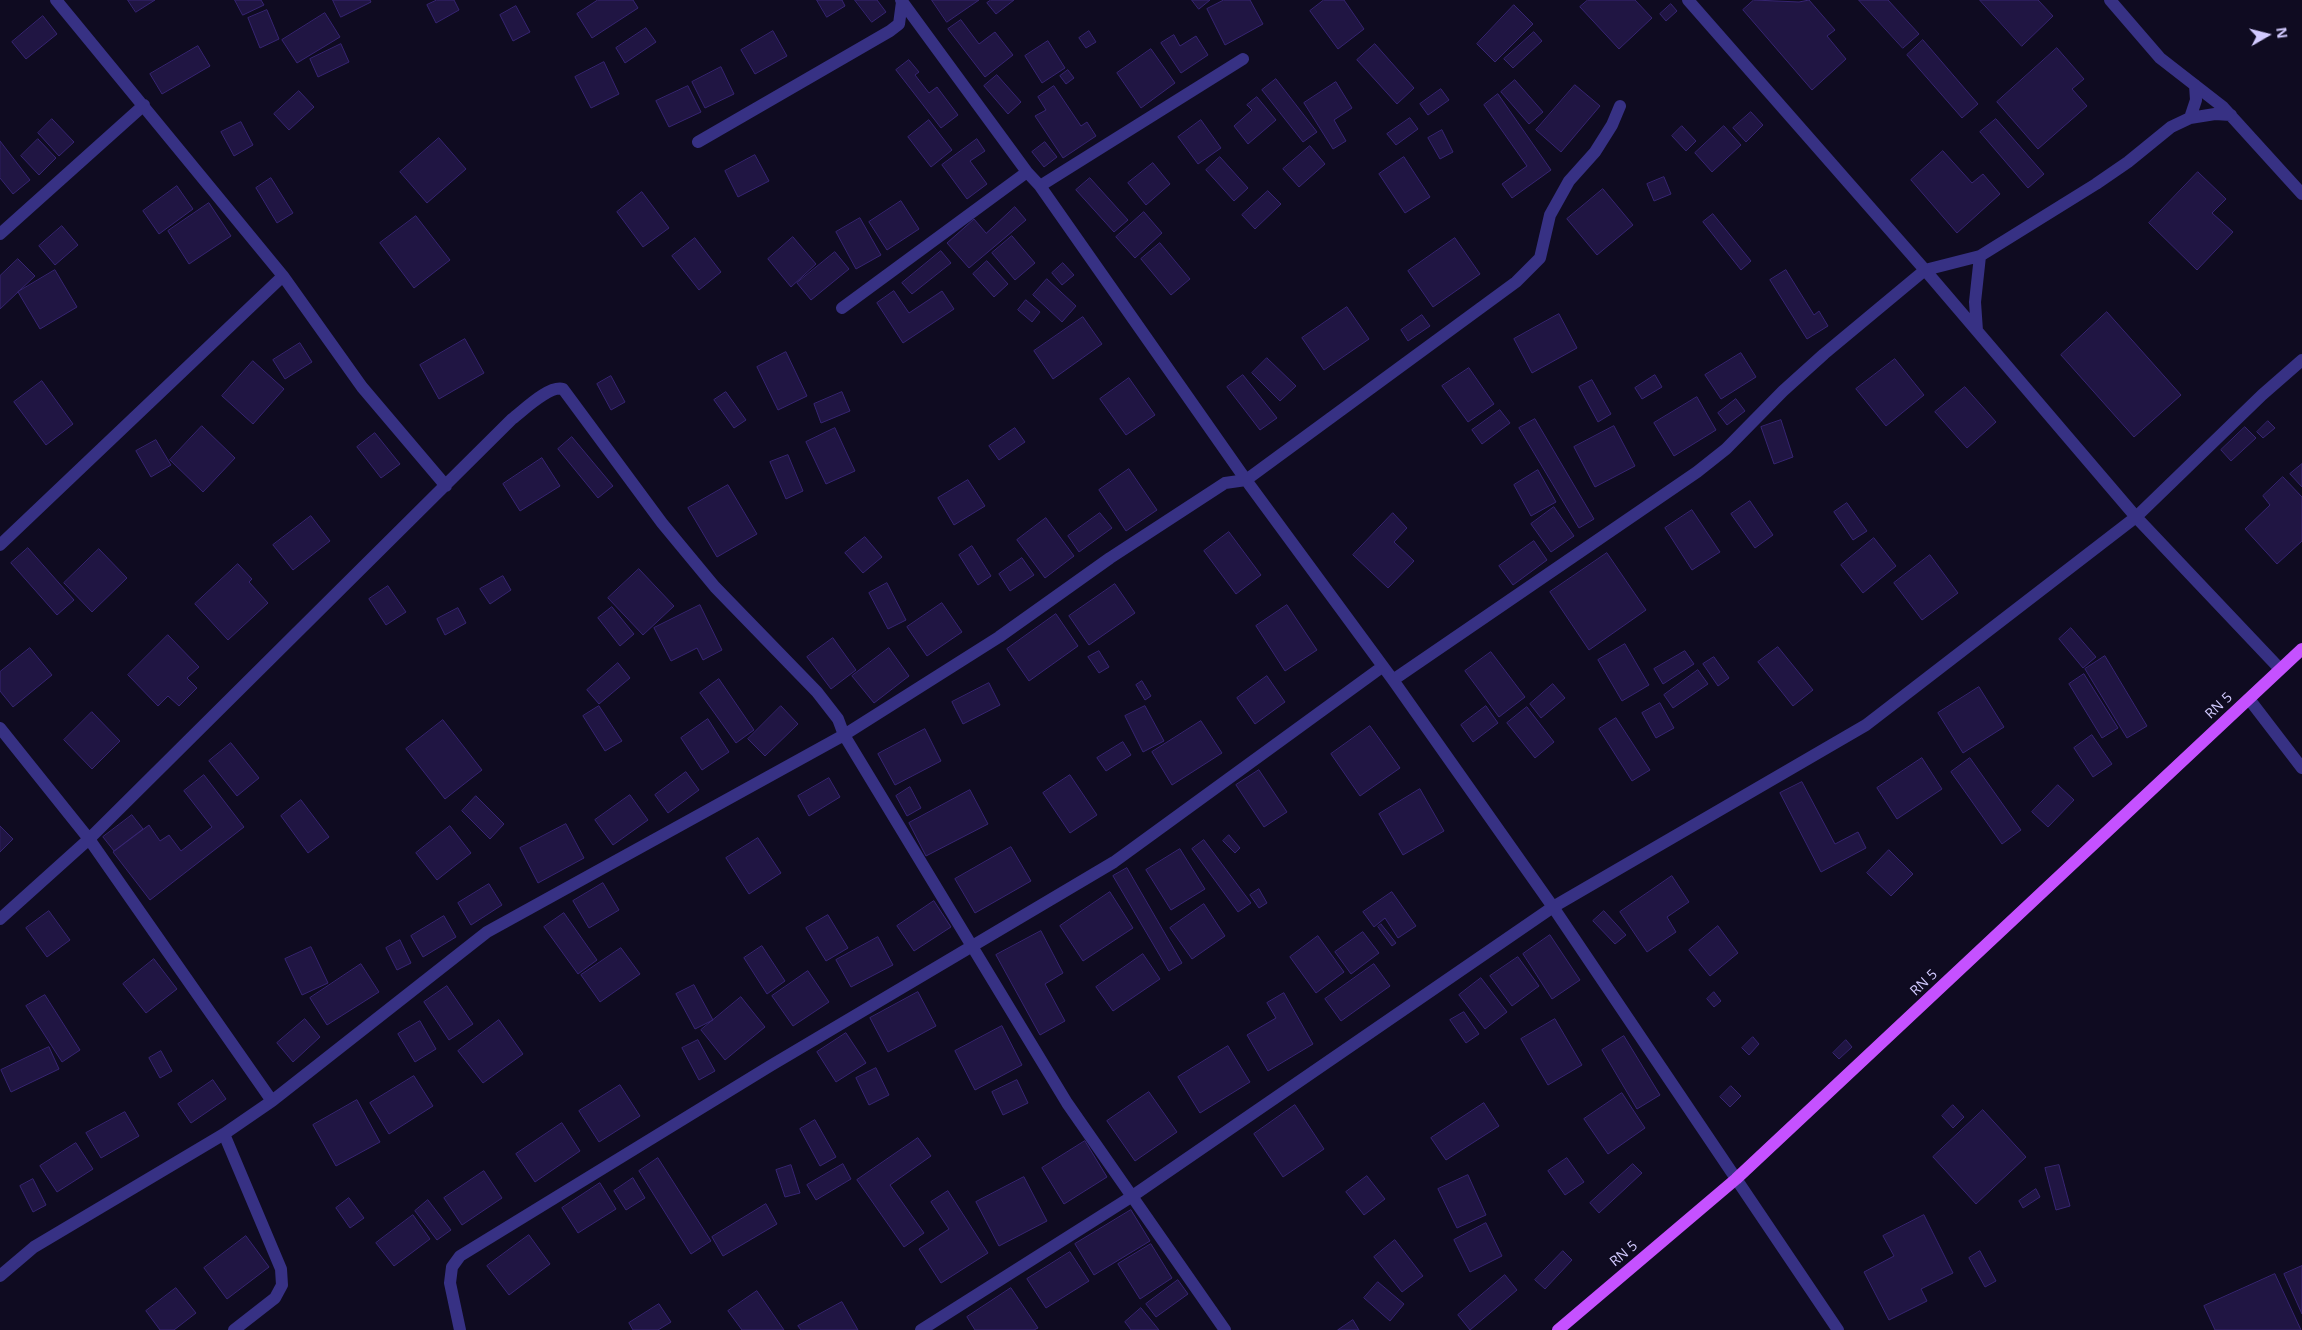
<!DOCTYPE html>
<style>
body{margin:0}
#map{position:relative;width:2302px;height:1330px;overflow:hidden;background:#0f0b21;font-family:"Open Sans",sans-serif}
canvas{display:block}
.north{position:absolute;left:2242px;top:10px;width:50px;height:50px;-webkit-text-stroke:4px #0f0b21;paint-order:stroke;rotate:82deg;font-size:14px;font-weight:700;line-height:20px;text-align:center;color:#d2caff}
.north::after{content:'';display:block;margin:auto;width:18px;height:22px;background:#d2caff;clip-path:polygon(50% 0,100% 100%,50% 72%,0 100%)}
</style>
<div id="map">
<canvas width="2302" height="1330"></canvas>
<div class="north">N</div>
</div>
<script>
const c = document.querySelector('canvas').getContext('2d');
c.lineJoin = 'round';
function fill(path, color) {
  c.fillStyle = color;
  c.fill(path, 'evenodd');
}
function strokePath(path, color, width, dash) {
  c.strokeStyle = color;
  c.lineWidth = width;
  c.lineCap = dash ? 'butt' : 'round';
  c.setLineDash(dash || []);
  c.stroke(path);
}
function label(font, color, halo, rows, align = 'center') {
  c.font = font + ' "Open Sans",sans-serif';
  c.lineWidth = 4;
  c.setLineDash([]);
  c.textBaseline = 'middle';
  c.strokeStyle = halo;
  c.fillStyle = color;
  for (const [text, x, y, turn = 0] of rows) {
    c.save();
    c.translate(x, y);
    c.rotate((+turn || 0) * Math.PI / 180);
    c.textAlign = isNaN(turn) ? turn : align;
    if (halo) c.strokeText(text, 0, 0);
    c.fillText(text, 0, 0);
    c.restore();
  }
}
const building = new Path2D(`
 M128 0H155L136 12Z
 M235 0H261L264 5 243 15Z
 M333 0H370L371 2 341 17Z
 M437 0H454L459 10 436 23 427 5Z
 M598 0H633L638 8 592 38 577 14Z
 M817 0H842L845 6 827 17Z
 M855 0H877L886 12 872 22Z
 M932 0H979L947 22Z
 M991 0H1014L996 14 987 3Z
 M1192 0H1210L1199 9Z
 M1224 0H1250L1263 24 1225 45 1207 9Z
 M1324 0H1344L1364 29 1338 49 1310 11Z
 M1588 0H1635L1652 18 1619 49 1580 7Z
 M1754 0 1799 2 1809 0 1835 30 1827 36 1846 59 1812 90 1743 10Z
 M1859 0H1888L1919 34 1903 48Z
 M1980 0H2038L2053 16 2022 46Z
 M1671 4 1677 11 1666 21 1660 14Z
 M1514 5 1533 24 1495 62 1477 44Z
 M516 6 530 32 513 41 500 15Z
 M267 10 279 39 260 48 248 18Z
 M325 13 340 37 297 63 282 40Z
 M43 16 57 34 26 59 12 42Z
 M961 20 979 44 995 32 1013 55 985 77 948 29Z
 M646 28 656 42 625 63 616 48Z
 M773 31 787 56 755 74 741 50Z
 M1089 31 1096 42 1086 48 1079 38Z
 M1534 32 1542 41 1513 68 1504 59Z
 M1174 35 1180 46 1196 36 1208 55 1181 73 1161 43Z
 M1923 40 1978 104 1962 118 1907 55Z
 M1048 41 1065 68 1042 83 1025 56Z
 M341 44 349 62 318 77 310 59Z
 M1375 44 1414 88 1397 104 1357 60Z
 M198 46 210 66 162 94 150 74Z
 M2057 48 2084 79 2072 89 2087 106 2038 149 1997 102Z
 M1151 49 1175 83 1141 108 1117 73Z
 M909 60 919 72 915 75 929 93 937 87 958 115 941 128 896 70Z
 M604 62 619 94 591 108 575 77Z
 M721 67 734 94 705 108 692 82Z
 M1068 70 1074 78 1066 84 1060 76Z
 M997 75 1021 102 1008 114 984 86Z
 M1276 79 1317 132 1303 142 1262 90Z
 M1515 80 1543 112 1529 124 1501 92Z
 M1336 82 1352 108 1334 120 1346 141 1333 149 1304 103Z
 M1575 85 1600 106 1561 152 1536 130Z
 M688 86 701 112 669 127 656 101Z
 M1054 86 1081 126 1087 122 1096 136 1063 158 1035 116 1046 110 1038 97Z
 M1441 89 1449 100 1428 115 1420 104Z
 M299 91 314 107 289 130 274 114Z
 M1498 94 1551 170 1512 198 1502 184 1527 166 1484 105Z
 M1257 97 1276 120 1248 144 1234 126 1252 110 1247 105Z
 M1751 112 1763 125 1746 142 1733 128Z
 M1410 118 1418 129 1396 145 1387 134Z
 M52 119 74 142 59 156 38 133Z
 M1996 119 2044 174 2028 188 1980 132Z
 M929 120 952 150 931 167 908 137Z
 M1201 120 1221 148 1198 164 1178 137Z
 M241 122 253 145 234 156 221 132Z
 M1682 126 1696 141 1686 151 1672 136Z
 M1724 126 1741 145 1712 172 1695 153Z
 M1442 130 1453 152 1440 159 1428 138Z
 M439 138 466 169 427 203 400 172Z
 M38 139 56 158 39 175 21 156Z
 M977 139 985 151 970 161 987 184 967 199 942 165Z
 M0 141 30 180 13 194 0 178Z
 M1045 142 1057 157 1044 167 1032 152Z
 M1310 146 1325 164 1299 187 1283 169Z
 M1943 151 1972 183 1983 174 2000 194 1957 233 1911 180Z
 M755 155 769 181 738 197 725 171Z
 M1220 157 1248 188 1234 201 1206 170Z
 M1404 157 1430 197 1405 213 1379 174Z
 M1153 163 1170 184 1146 205 1128 183Z
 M2198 172 2226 199 2212 213 2233 232 2197 270 2149 223Z
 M1664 177 1671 194 1654 201 1647 184Z
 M271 178 293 213 277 223 256 188Z
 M1090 178 1128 220 1114 232 1076 190Z
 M177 186 193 209 159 234 143 211Z
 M1603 189 1633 225 1597 255 1567 219Z
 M1268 191 1281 204 1255 229 1242 215Z
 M642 192 669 228 643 247 617 212Z
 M901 201 919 229 887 250 869 222Z
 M209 203 231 236 189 264 168 231Z
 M1015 207 1026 220 969 268 947 243 974 219 986 233Z
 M1144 212 1162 233 1135 258 1116 237Z
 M1713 214 1751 261 1741 270 1703 222Z
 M416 216 450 260 414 288 380 243Z
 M860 218 881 255 856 269 836 232Z
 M62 226 78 245 55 265 39 246Z
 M1012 236 1035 263 1015 280 992 253Z
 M793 237 816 264 791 287 768 259Z
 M695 238 721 272 699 290 672 256Z
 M1455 238 1480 274 1433 307 1408 271Z
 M1160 243 1190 279 1171 295 1141 259Z
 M941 251 951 263 912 294 902 283Z
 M835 252 849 269 811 300 797 283Z
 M18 259 35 276 0 309V276Z
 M987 261 1008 284 994 297 973 274Z
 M1063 263 1074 275 1062 285 1052 273Z
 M55 270 77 307 40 329 18 292Z
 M1786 270 1814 315 1819 311 1828 326 1807 339 1770 280Z
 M1047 279 1076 306 1062 322 1033 295Z
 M894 291 909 313 942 291 954 309 903 343 877 303Z
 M1026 300 1040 312 1032 322 1018 310Z
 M1347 307 1369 339 1324 370 1302 338Z
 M2107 312 2181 395 2134 437 2061 355Z
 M1559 314 1577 348 1532 373 1514 339Z
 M1422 315 1430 326 1408 341 1401 330Z
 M1083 317 1102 344 1053 379 1034 351Z
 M465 339 484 373 439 399 420 365Z
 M300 343 312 362 285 379 273 360Z
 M786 352 807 396 778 410 757 367Z
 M1741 353 1756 377 1721 399 1705 375Z
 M1267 358 1296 386 1280 401 1252 373Z
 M1895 359 1924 395 1886 426 1856 389Z
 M253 361 284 389 253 424 222 396Z
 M1469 368 1494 404 1468 422 1442 386Z
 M1243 375 1277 418 1260 430 1227 387Z
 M1655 375 1662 387 1642 399 1635 388Z
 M611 376 625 402 611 410 597 384Z
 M1129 378 1155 415 1126 435 1100 399Z
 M1592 380 1611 414 1598 422 1579 387Z
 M42 381 73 424 46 445 14 402Z
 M1965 387 1996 422 1967 448 1935 412Z
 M726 392 746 420 734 428 714 400Z
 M842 392 850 411 821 423 814 404Z
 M1697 397 1716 430 1674 456 1654 423Z
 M1736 399 1745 411 1727 425 1718 413Z
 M1500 410 1510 423 1482 444 1472 430Z
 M1535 419 1594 519 1579 528 1519 428Z
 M1781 420 1793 457 1774 464 1761 427Z
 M2268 421 2275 428 2263 438 2257 432Z
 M202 426 235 458 203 492 170 460Z
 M1614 426 1635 466 1595 487 1574 447Z
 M2245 427 2256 438 2231 461 2221 450Z
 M835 428 855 471 826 484 806 442Z
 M1015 428 1025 442 999 460 989 446Z
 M375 433 400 464 381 478 357 447Z
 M572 437 613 486 598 498 558 449Z
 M156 440 171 465 151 477 136 451Z
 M788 455 803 491 786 499 770 462Z
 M542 458 560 486 520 511 503 484Z
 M2302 464V487L2290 474Z
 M1129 469 1157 510 1126 531 1099 490Z
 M1538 470 1556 502 1531 516 1514 485Z
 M2283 477 2302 497V541L2277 564 2245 529 2270 505 2263 496Z
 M968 480 985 506 954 525 938 498Z
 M728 485 757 534 717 557 688 508Z
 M1750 501 1773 535 1755 548 1731 514Z
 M1847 503 1867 531 1853 540 1834 512Z
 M1554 507 1574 536 1551 552 1531 524Z
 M1692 510 1720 552 1692 570 1665 528Z
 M1100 513 1112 528 1079 552 1068 536Z
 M1393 513 1407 528 1394 542 1414 561 1388 588 1353 555Z
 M311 516 330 541 293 570 273 545Z
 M1046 518 1074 556 1045 578 1017 540Z
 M1229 532 1261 575 1236 594 1204 551Z
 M865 537 882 557 863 573 845 553Z
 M1874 538 1896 566 1863 593 1841 565Z
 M1534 541 1547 560 1513 585 1499 566Z
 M972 546 991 576 978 585 959 555Z
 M28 548 74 600 57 615 11 563Z
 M99 549 127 578 92 612 64 583Z
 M1607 553 1646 610 1589 650 1550 592Z
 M1930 555 1958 593 1922 620 1894 583Z
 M1022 558 1034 575 1010 591 999 574Z
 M238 564 252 579 249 582 268 603 228 640 195 604Z
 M639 569 674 606 643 635 608 598Z
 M503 576 511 590 490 604 480 589Z
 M887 583 906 620 888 629 869 593Z
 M1115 584 1135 613 1089 645 1069 616Z
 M388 586 406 612 386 625 369 599Z
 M942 603 962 632 927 656 907 627Z
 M700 605 722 650 703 660 697 648 671 661 654 628Z
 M1287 605 1317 650 1285 671 1256 626Z
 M612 607 634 634 620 646 598 618Z
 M458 608 466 623 445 635 437 619Z
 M1056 614 1078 646 1029 681 1007 649Z
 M2071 628 2096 657 2083 668 2059 639Z
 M168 635 199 667 187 678 197 688 179 706 168 696 158 706 128 675Z
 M833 638 856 670 831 689 807 657Z
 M1625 644 1649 685 1622 701 1598 660Z
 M1778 647 1813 690 1793 706 1758 662Z
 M30 648 52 675 13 707 0 691V672Z
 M889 648 909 676 874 703 852 676Z
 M1099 651 1109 667 1099 673 1088 657Z
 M1685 651 1694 664 1663 684 1654 669Z
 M1491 652 1525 697 1499 717 1465 671Z
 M2105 656 2147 726 2127 738 2085 669Z
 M1714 657 1729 678 1718 686 1703 664Z
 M618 663 630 678 599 704 587 690Z
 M1698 670 1708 684 1673 708 1664 695Z
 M2084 674 2118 728 2102 738 2069 684Z
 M1267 676 1285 702 1255 724 1237 698Z
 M719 679 754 730 736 743 700 693Z
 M1142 681 1151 696 1145 700 1136 685Z
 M989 683 1000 705 963 724 952 702Z
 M1553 684 1565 698 1541 718 1530 704Z
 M1979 687 2004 727 1963 753 1938 713Z
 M1660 703 1674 728 1656 738 1642 713Z
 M599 706 622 741 605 751 583 716Z
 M781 706 798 724 765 756 748 739Z
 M1145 706 1164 741 1143 752 1125 716Z
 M1486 706 1498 723 1473 742 1461 725Z
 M1527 707 1554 742 1535 758 1507 723Z
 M92 712 120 741 92 769 64 740Z
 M1616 718 1650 770 1632 781 1599 729Z
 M708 719 729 752 702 770 681 738Z
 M443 720 482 770 445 799 406 749Z
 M1201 721 1222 753 1172 785 1152 752Z
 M1370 726 1400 768 1360 796 1331 754Z
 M925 729 941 761 895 785 878 754Z
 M2092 735 2112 764 2093 777 2074 748Z
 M1123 742 1131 755 1106 771 1097 758Z
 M231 743 259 778 237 796 209 761Z
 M1922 758 1942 789 1897 819 1877 788Z
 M1970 758 2021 830 2002 844 1951 772Z
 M1259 770 1287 812 1264 827 1236 785Z
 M686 772 699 790 668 813 655 795Z
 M204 775 244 827 150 900 113 852 149 825 160 841 169 835 181 851 212 827 184 791Z
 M1070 775 1097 815 1070 833 1043 793Z
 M829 778 840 797 809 816 798 796Z
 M1802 782 1835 844 1858 832 1866 848 1821 872 1780 793Z
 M2058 785 2074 800 2048 827 2032 812Z
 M910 787 921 808 907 816 896 796Z
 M1420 789 1444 831 1403 855 1379 814Z
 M970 790 988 824 926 856 909 823Z
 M630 795 648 820 613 845 595 820Z
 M476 796 504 824 490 839 462 811Z
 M301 800 329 837 308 853 281 816Z
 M132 815 143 829 114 851 103 837Z
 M566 824 584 858 538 883 520 848Z
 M0 826 13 839 0 852Z
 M450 826 471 853 437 880 416 853Z
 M1229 835 1240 848 1235 853 1223 841Z
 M758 838 781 873 749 894 726 858Z
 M1204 840 1251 903 1238 912 1192 849Z
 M1011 847 1031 881 975 913 955 879Z
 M1180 849 1205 889 1171 910 1146 870Z
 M1889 850 1913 874 1891 896 1867 873Z
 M1127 868 1182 963 1169 971 1113 876Z
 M1672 876 1689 902 1667 917 1676 932 1647 952 1620 912Z
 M603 883 619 910 589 928 573 901Z
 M489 884 502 905 471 925 458 903Z
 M1259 889 1267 903 1259 908 1250 895Z
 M1110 892 1133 928 1083 961 1060 926Z
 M1392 892 1416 926 1398 938 1385 918 1374 927 1363 912Z
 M934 901 951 927 914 951 897 926Z
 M1204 904 1225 936 1192 959 1170 928Z
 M49 911 70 940 47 957 26 928Z
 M1604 911 1626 935 1615 944 1593 921Z
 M564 913 597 960 578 974 544 927Z
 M828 915 848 948 826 961 806 928Z
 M444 916 456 937 423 957 411 936Z
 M1381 924 1396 943 1392 946 1378 927Z
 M1718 926 1738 953 1710 976 1689 950Z
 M1041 931 1063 973 1045 984 1065 1021 1040 1035 996 955Z
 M1363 932 1379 953 1351 974 1335 952Z
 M1550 935 1580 980 1552 999 1523 954Z
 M1318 936 1344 972 1316 993 1290 957Z
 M878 937 893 965 851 987 836 960Z
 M400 940 411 963 397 970 386 948Z
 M762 946 785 981 767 994 744 958Z
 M311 947 328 983 302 995 285 959Z
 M621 948 640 974 600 1002 581 975Z
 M1143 954 1160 979 1113 1011 1096 987Z
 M1518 957 1539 986 1512 1006 1490 976Z
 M154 959 177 989 146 1013 123 984Z
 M361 964 379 992 327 1025 310 998Z
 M1374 964 1390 986 1341 1021 1325 999Z
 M808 971 829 1002 793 1026 772 996Z
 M1481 978 1507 1012 1485 1029 1459 995Z
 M694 985 713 1020 695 1029 676 994Z
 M447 986 473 1024 449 1040 424 1002Z
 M918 992 936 1026 888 1052 870 1018Z
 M1714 992 1721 1001 1714 1007 1707 999Z
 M1284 993 1313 1044 1268 1071 1247 1035 1276 1018 1267 1003Z
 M45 995 80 1050 62 1062 26 1006Z
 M741 997 765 1027 725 1060 701 1030Z
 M1464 1012 1479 1034 1466 1043 1450 1020Z
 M305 1019 320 1037 293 1062 277 1043Z
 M1555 1019 1582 1065 1548 1085 1521 1039Z
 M499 1020 523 1054 483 1083 458 1051Z
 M420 1021 436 1049 415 1062 398 1034Z
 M1002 1026 1022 1065 975 1090 955 1051Z
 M846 1033 866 1063 836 1082 817 1052Z
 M1624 1036 1660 1095 1637 1109 1602 1050Z
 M1753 1037 1759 1044 1749 1055 1742 1048Z
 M698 1040 715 1071 699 1080 682 1048Z
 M1846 1040 1852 1047 1839 1059 1833 1053Z
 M1228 1046 1250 1082 1200 1113 1178 1077Z
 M49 1047 59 1069 11 1092 1 1070Z
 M161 1051 172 1071 160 1078 149 1058Z
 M876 1068 889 1095 869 1105 856 1078Z
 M414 1076 433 1106 389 1134 370 1103Z
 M213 1080 226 1099 191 1123 178 1104Z
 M1017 1080 1028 1103 1003 1115 992 1092Z
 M620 1085 640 1116 599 1142 579 1111Z
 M1731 1086 1741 1096 1730 1107 1720 1097Z
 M1149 1092 1177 1132 1135 1161 1107 1121Z
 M1622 1093 1645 1128 1608 1154 1584 1119Z
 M357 1100 380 1142 336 1166 313 1125Z
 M1484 1103 1499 1126 1446 1160 1431 1138Z
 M1295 1105 1324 1149 1283 1177 1254 1134Z
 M1953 1105 1964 1117 1953 1128 1942 1116Z
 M1983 1110 2026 1157 1976 1204 1933 1157Z
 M125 1112 139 1136 101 1158 86 1133Z
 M815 1120 836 1157 820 1166 800 1129Z
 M562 1123 580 1151 535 1182 516 1154Z
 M918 1138 931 1156 890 1185 924 1233 904 1247 857 1180Z
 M1085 1141 1107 1177 1064 1204 1042 1168Z
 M76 1143 93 1169 57 1192 40 1166Z
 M658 1158 711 1241 691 1254 639 1171Z
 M1567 1158 1584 1182 1565 1195 1548 1171Z
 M843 1164 851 1179 816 1200 807 1185Z
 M1633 1164 1642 1173 1599 1213 1590 1203Z
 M791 1165 800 1193 785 1197 776 1170Z
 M2059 1165 2070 1206 2056 1210 2045 1168Z
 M484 1171 502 1198 462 1225 444 1198Z
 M1468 1175 1486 1215 1457 1228 1438 1189Z
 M1367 1176 1385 1199 1364 1215 1346 1192Z
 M1024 1177 1047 1221 999 1246 976 1202Z
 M633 1178 645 1198 626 1210 614 1191Z
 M33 1179 46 1205 33 1212 20 1186Z
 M600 1183 616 1209 578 1233 562 1208Z
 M2036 1189 2040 1197 2023 1208 2019 1201Z
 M948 1191 988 1253 941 1283 919 1249 949 1229 931 1202Z
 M349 1198 364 1218 350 1228 336 1208Z
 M428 1200 451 1230 437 1240 415 1211Z
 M766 1204 777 1224 723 1256 712 1237Z
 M1131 1210 1150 1241 1094 1275 1075 1244Z
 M413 1215 430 1239 394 1266 376 1243Z
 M1924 1215 1953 1273 1921 1289 1927 1301 1889 1320 1864 1272 1894 1256 1883 1236Z
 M1486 1223 1502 1256 1470 1272 1454 1240Z
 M529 1235 550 1264 509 1295 487 1266Z
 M246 1236 269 1267 227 1299 204 1268Z
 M1395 1240 1423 1276 1402 1292 1374 1257Z
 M1151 1244 1172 1278 1140 1299 1118 1264Z
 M1563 1251 1572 1260 1545 1289 1535 1280Z
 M1980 1251 1996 1281 1985 1287 1969 1258Z
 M1070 1252 1089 1281 1046 1308 1027 1279Z
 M2302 1266V1314L2284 1274Z
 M2275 1274 2301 1330H2215L2204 1306Z
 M1505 1275 1517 1290 1470 1330 1458 1315Z
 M1178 1280 1188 1294 1156 1317 1146 1304Z
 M1378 1282 1404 1304 1390 1321 1364 1298Z
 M176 1288 196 1313 174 1330H160L146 1311Z
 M1011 1288 1038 1328 1034 1330H975L967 1317Z
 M757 1291 784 1330H742L728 1311Z
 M842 1302 858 1330H801L798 1326Z
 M659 1304 671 1322 658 1330H633L629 1323Z
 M1141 1308 1159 1330H1131L1125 1322Z
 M1353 1320 1359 1330H1338Z`);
const street = new Path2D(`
 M56 0 283 276 362 387 446 486
 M901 0 1027 172 1040 186 1246 480 1393 680 1553 907 1838 1330
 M1688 0 1925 270 2136 517 2280 669
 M2110 0 2160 58 2223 107 2302 194
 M2190 118 2215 114 2231 115
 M698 142 890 31 899 24 902 2
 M1040 186 1243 59
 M0 234 144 105
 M842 308 1027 172
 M1977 331 1975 302 1980 256
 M0 545 283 276
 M1393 680 1697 472 1726 449 1783 391 1824 354 1925 270 1980 256 2096 184 2128 162 2171 127 2190 118 2196 100 2195 85
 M2249 699 2302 768
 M0 728 89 839 272 1101
 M0 919 89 839 512 419C524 410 549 385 563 389L662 523 715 587 817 692 838 719 844 735 1067 1103 1225 1330
 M224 1134 281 1269 282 1285 275 1298 234 1330
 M0 1276 34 1247 224 1134 272 1101 487 932 844 735 999 637 1110 558 1225 483 1246 480 1516 282 1540 258 1550 215 1569 181 1595 152 1612 125 1620 106
 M460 1330 450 1283 452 1267 460 1256 770 1066 1114 862 1382 667
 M921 1330 1131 1197 1553 907 1866 725 2136 517 2262 395 2302 360`);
const primary = new Path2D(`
 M1558 1330 1736 1179 2302 649`);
const streetNames = [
 ["RN 5",2219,706,-43],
 ["RN 5",1924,983,-43],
 ["RN 5",1624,1254,-40]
];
fill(building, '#201543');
strokePath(building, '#372572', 1);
strokePath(street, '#373184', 12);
strokePath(primary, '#c551ff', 12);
label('14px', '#d2caff', '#0f0b21', streetNames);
</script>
